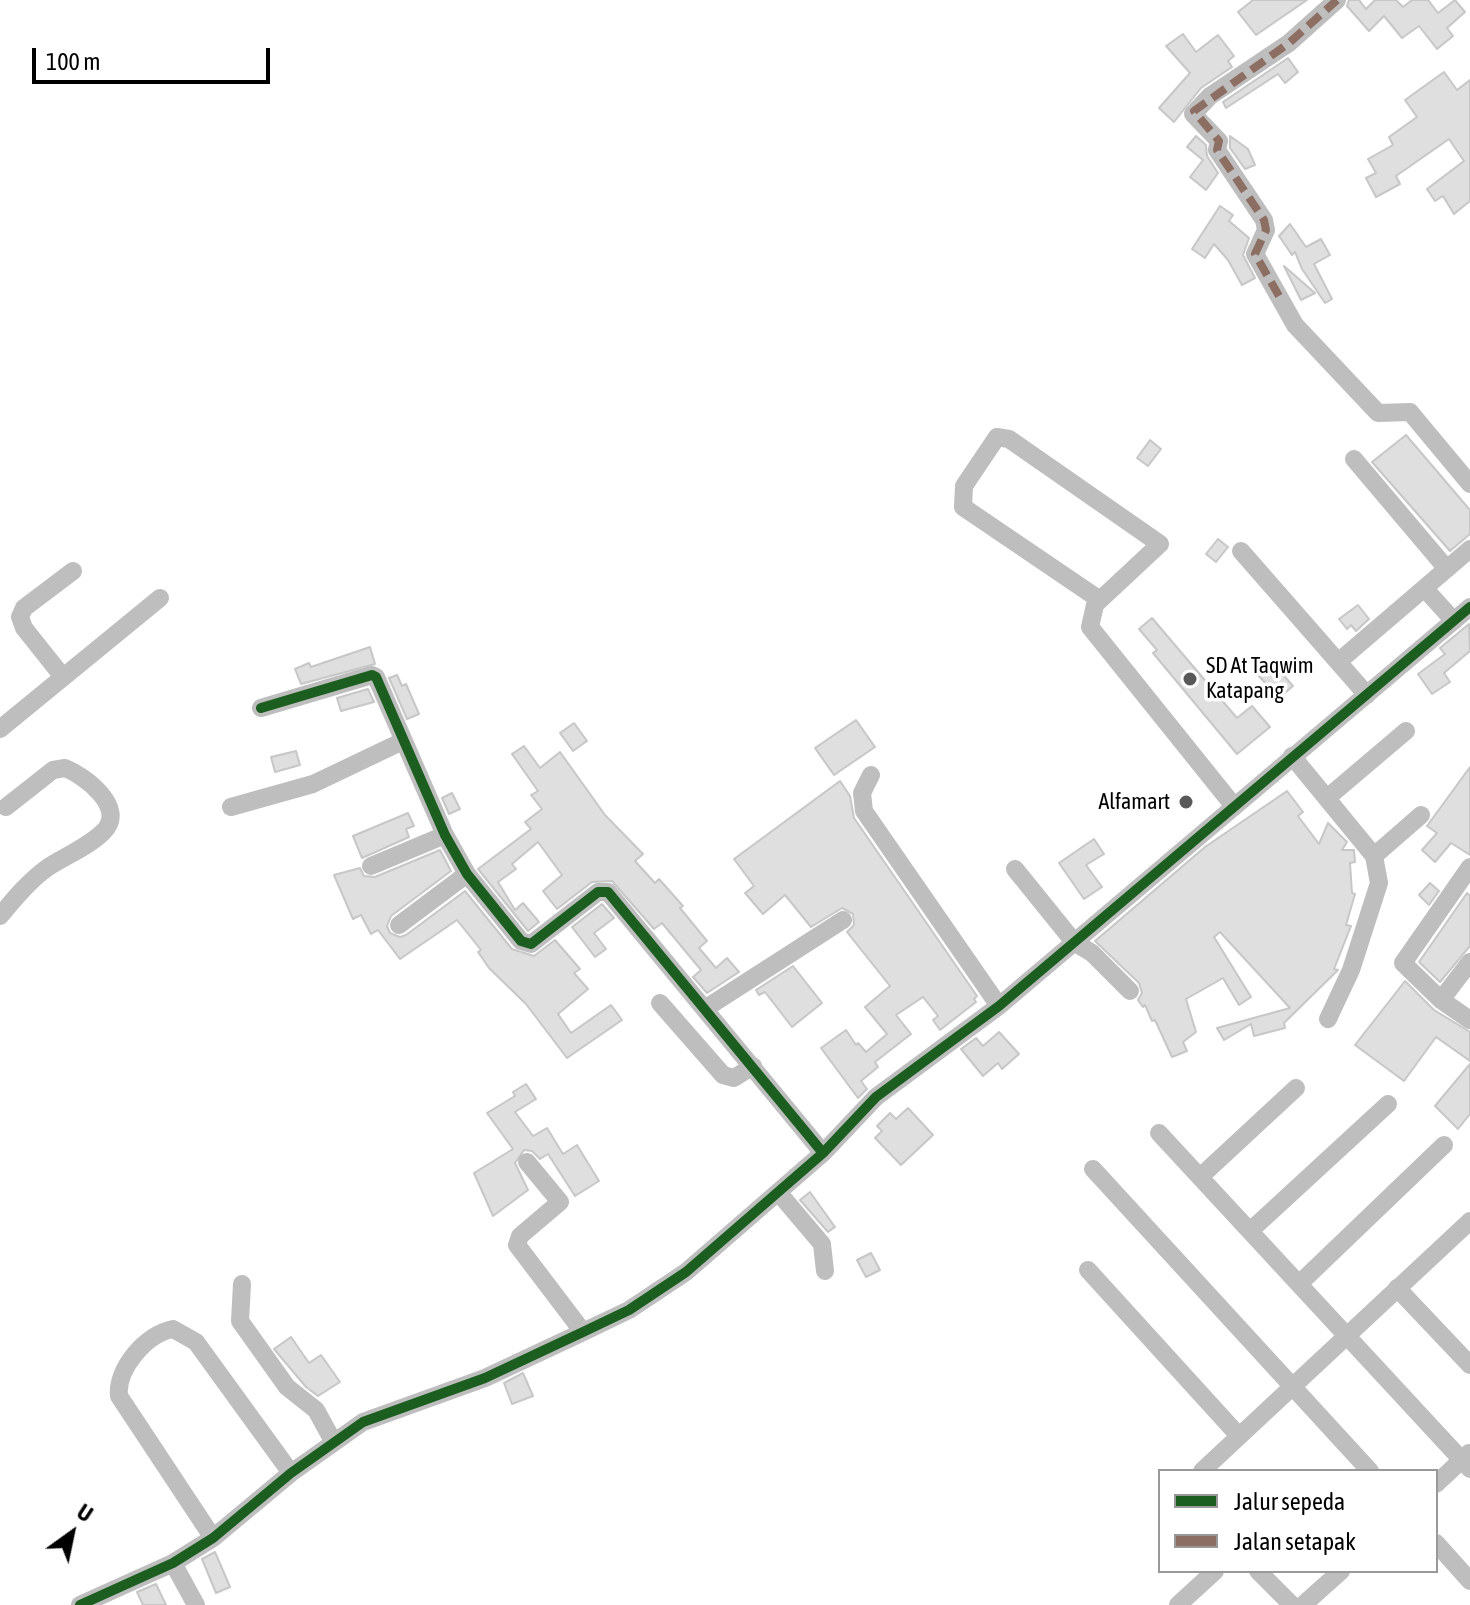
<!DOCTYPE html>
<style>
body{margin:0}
#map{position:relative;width:1470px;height:1605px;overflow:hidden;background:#fff;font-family:"Asap Condensed",sans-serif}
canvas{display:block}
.legend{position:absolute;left:1158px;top:1469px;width:280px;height:104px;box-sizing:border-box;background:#fff;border:2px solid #999;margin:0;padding:10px 14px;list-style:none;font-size:24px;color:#000}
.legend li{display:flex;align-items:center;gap:16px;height:40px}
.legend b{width:40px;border:2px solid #999}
.north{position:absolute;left:32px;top:1493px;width:80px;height:80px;-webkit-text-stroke:6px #fff;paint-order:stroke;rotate:33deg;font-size:22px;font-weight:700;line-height:32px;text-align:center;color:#000}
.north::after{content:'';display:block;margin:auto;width:28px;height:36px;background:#000;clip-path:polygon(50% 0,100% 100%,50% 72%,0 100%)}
.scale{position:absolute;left:32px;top:48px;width:238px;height:36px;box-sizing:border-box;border:4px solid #000;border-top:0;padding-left:10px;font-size:24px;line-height:28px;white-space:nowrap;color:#000;-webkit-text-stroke:6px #fff;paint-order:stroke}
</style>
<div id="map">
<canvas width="1470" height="1605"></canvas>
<ul class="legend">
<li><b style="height:10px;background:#1b5e20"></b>Jalur sepeda</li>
<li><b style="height:10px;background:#8d6e63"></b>Jalan setapak</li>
</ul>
<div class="north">U</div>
<div class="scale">100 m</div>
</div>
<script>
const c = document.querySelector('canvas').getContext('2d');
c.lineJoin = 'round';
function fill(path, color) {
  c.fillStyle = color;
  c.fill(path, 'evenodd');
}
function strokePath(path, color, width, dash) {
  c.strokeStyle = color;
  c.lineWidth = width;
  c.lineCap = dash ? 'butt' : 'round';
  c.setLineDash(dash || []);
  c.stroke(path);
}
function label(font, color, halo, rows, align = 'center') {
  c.font = font + ' "Asap Condensed",sans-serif';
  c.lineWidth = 7;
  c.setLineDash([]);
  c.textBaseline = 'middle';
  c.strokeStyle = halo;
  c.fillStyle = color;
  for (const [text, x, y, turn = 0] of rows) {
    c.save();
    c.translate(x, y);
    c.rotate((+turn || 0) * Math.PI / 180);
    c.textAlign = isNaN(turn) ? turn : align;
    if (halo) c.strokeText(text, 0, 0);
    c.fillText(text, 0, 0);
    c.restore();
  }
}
const building = new Path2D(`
 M1253 0H1307L1256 35 1238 12Z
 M1349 0H1359L1366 9 1375 0H1396L1403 7 1412 0H1428L1438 13 1455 0 1465 12 1447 28 1453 36 1437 49 1419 26 1402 38 1384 16 1369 31 1347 6Z
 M1183 34 1196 52 1218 35 1234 56 1228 61 1232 67 1201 88 1174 122 1159 108 1190 73 1166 46Z
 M1288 58 1298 72 1285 83 1278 74 1226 108 1223 102Z
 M1444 72 1457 90 1470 80V201L1454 214 1443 196 1435 201 1427 189 1464 161 1449 139 1396 176 1400 184 1376 197 1366 178 1376 173 1368 159 1393 145 1389 137 1417 117 1405 100Z
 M1196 136 1206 145 1207 156 1218 173 1206 190 1190 177 1203 160 1187 147Z
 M1230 136 1248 149 1255 165 1245 169 1230 148Z
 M1220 206 1233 215 1229 221 1249 238 1243 255 1255 278 1242 285 1228 260 1214 244 1205 258 1192 249Z
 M1290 224 1306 247 1321 239 1330 255 1314 264 1332 299 1325 303 1302 269 1295 252 1292 255 1279 236Z
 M1284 266 1315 293 1301 300Z
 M1406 435 1470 510V534L1450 551 1372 462Z
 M1150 440 1161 449 1148 466 1137 458Z
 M1218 539 1228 547 1216 562 1206 554Z
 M1358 605 1369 619 1356 631 1351 625 1347 629 1339 619Z
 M1152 618 1237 718 1252 706 1270 727 1237 754 1153 653 1157 650 1139 629Z
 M1469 624 1470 651 1444 673 1450 682 1432 694 1418 674 1445 654 1440 648Z
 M370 647 375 664 301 684 295 669 309 663 311 667Z
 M1271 661 1293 686 1279 698 1257 674Z
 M397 675 402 686 406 684 419 714 407 719 389 678Z
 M368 689 374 702 341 711 337 698Z
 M856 720 875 747 834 775 815 748Z
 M574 723 587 741 573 751 560 733Z
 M524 746 540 768 560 752 605 815 643 854 635 861 655 883 659 879 683 906 680 908 707 941 699 948 716 968 727 958 739 972 707 993 693 977 701 970 662 923 654 929 612 881 592 882 557 909 543 891 562 875 538 842 512 864 516 869 498 882 515 910 523 903 539 922 528 931 478 869 531 829 525 822 542 809 531 795 538 791 512 754Z
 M296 751 300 765 275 772 271 757Z
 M1470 767V855L1451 843 1435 862 1422 850 1437 833 1427 826Z
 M840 781 850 796 854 818 977 996 974 999 976 1002 940 1030 933 1020 938 1016 923 997 896 1015 911 1034 875 1062 878 1067 861 1081 867 1089 858 1098 821 1048 846 1030 856 1045 858 1043 866 1052 887 1034 865 1007 890 986 847 932 854 925 853 914 842 908 811 927 785 895 763 914 745 893 754 886 734 859Z
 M1287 791 1303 812 1298 816 1319 844 1328 823 1347 842 1342 850H1354L1355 862 1350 863 1352 893 1355 894 1346 925 1351 926 1334 969 1338 970 1284 1023 1285 1028 1254 1036 1251 1024 1224 1040 1217 1028 1290 1008 1220 932 1214 937 1251 997 1239 1005 1223 978 1186 999 1196 1032 1183 1042 1187 1051 1172 1057 1155 1020 1152 1021 1145 1005 1143 1007 1138 1000 1142 993 1139 983 1095 941 1205 847Z
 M452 793 460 809 449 814 442 798Z
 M408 813 414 826 406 829 409 837 362 858 353 836Z
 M1094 839 1104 854 1086 865 1102 887 1084 899 1059 863Z
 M440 850 451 871 391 916 387 926 390 933 400 937 406 935 465 891 512 949 534 956 555 940 580 969 574 973 588 989 558 1014 571 1033 611 1005 622 1020 567 1058 526 1004 489 968 478 952 481 950 457 920 400 959 378 930 371 934 361 915 353 919 334 875 360 868 364 876 375 877Z
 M1430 883 1439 891 1429 905 1419 895Z
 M1467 893 1470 896V946L1440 982 1419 962Z
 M602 904 614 918 594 933 606 949 595 957 572 927Z
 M793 966 822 1003 792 1027 765 992 759 995 756 990Z
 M1405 981 1434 1010 1470 1032V1061L1436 1037 1404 1081 1355 1045Z
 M999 1032 1019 1054 1002 1069 998 1063 983 1076 961 1049 976 1038 983 1046Z
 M1470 1064V1114L1458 1129 1435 1106Z
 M526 1084 536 1099 515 1112 533 1136 547 1128 563 1154 577 1145 599 1181 575 1196 548 1154 540 1159 532 1151 524 1150 515 1163 528 1190 493 1216 474 1173 513 1149 487 1113 515 1096 513 1092Z
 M908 1108 933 1135 901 1165 875 1138 882 1131 877 1126 890 1113 896 1119Z
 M810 1192 835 1227 828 1232 800 1200Z
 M871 1253 880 1270 866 1277 857 1260Z
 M291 1337 309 1363 321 1355 340 1382 318 1396 306 1387 274 1349Z
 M523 1373 533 1396 512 1404 504 1383Z
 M215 1552 230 1587 216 1593 202 1559Z
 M156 1584 166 1605H143L137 1592Z`);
const minor = new Path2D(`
 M1337 0 1289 43 1210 96 1193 114 1219 141 1217 150 1264 220 1266 230 1255 254 1295 325 1378 413 1410 412 1470 484
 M1354 459 1447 569
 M1241 551 1367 695
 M1425 589 1454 621
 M1100 600 963 507 964 486 997 437 1009 439 1160 544 1100 600 1095 605 1090 627 1233 805
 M1338 662 1470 549
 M63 677 24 628 20 617 24 608 73 571
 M261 708 372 675 376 677 445 835 467 874 521 941 531 944 598 892H608L823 1153
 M0 729 160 598
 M1292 756 1374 856 1379 883 1351 970 1328 1019
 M871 775 862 793 864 811 999 1006
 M1327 798 1406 731
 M231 807 313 784 403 741
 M1374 856 1421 815
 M371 866 445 835
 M1470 867 1403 963 1441 1000 1470 1020
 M1015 869 1074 942 1092 953 1130 991
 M0 916C14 899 29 881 47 868 65 856 90 846 104 831 127 808 85 776 65 768L53 770 6 807
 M399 925 467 874
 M1441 1000 1470 962
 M660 1003 723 1075 734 1078 753 1066
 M706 1008 843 920
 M1159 1133 1470 1469
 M527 1162 560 1202 520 1236 517 1245 583 1332
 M1093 1169 1370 1471
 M1200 1177 1296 1088
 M778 1192 822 1244 825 1271
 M1250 1231 1388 1104
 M1088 1270 1239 1436
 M242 1284 240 1321 287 1387 316 1410 333 1441
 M1299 1284 1444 1145
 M1397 1288 1470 1365
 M1202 1471 1470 1221
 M1436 1484 1469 1453
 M213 1538 119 1396C116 1369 146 1334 173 1329L196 1342 291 1473
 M1436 1543 1470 1581
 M173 1563 196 1605
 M1258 1571 1292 1605
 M80 1605 173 1563 213 1538 291 1473 363 1422 485 1378 583 1332 629 1310 686 1272 823 1153 876 1097 999 1006 1470 607
 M1178 1605 1215 1571
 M1303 1605 1341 1571`);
const quiet = new Path2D(`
 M1279 296 1255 254 1266 230 1264 220 1217 150 1219 141 1194 111 1289 43 1337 0`);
const cycleway = new Path2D(`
 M261 708 372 675 376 677 445 835 467 874 521 941 531 944 598 892H608L823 1153
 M80 1605 173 1563 213 1538 291 1473 363 1422 485 1378 583 1332 629 1310 686 1272 823 1153 876 1097 999 1006 1470 607`);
const markers = [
 [1190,679,8,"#595959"],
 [1186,802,8,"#595959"]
];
const poiNames = [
 ["SD At Taqwim",1206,666],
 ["Katapang",1206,691],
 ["Alfamart",1170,802,"right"]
];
fill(building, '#dfdfdf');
strokePath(building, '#c7c7c7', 2);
strokePath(minor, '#bebebe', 18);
strokePath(quiet, '#8d6e63', 8, [16, 8]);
strokePath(cycleway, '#1b5e20', 10);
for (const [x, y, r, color] of markers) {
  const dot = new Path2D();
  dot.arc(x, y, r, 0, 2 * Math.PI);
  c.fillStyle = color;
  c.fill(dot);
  strokePath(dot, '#fff', 3);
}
label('22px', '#000', '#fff', poiNames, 'left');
</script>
